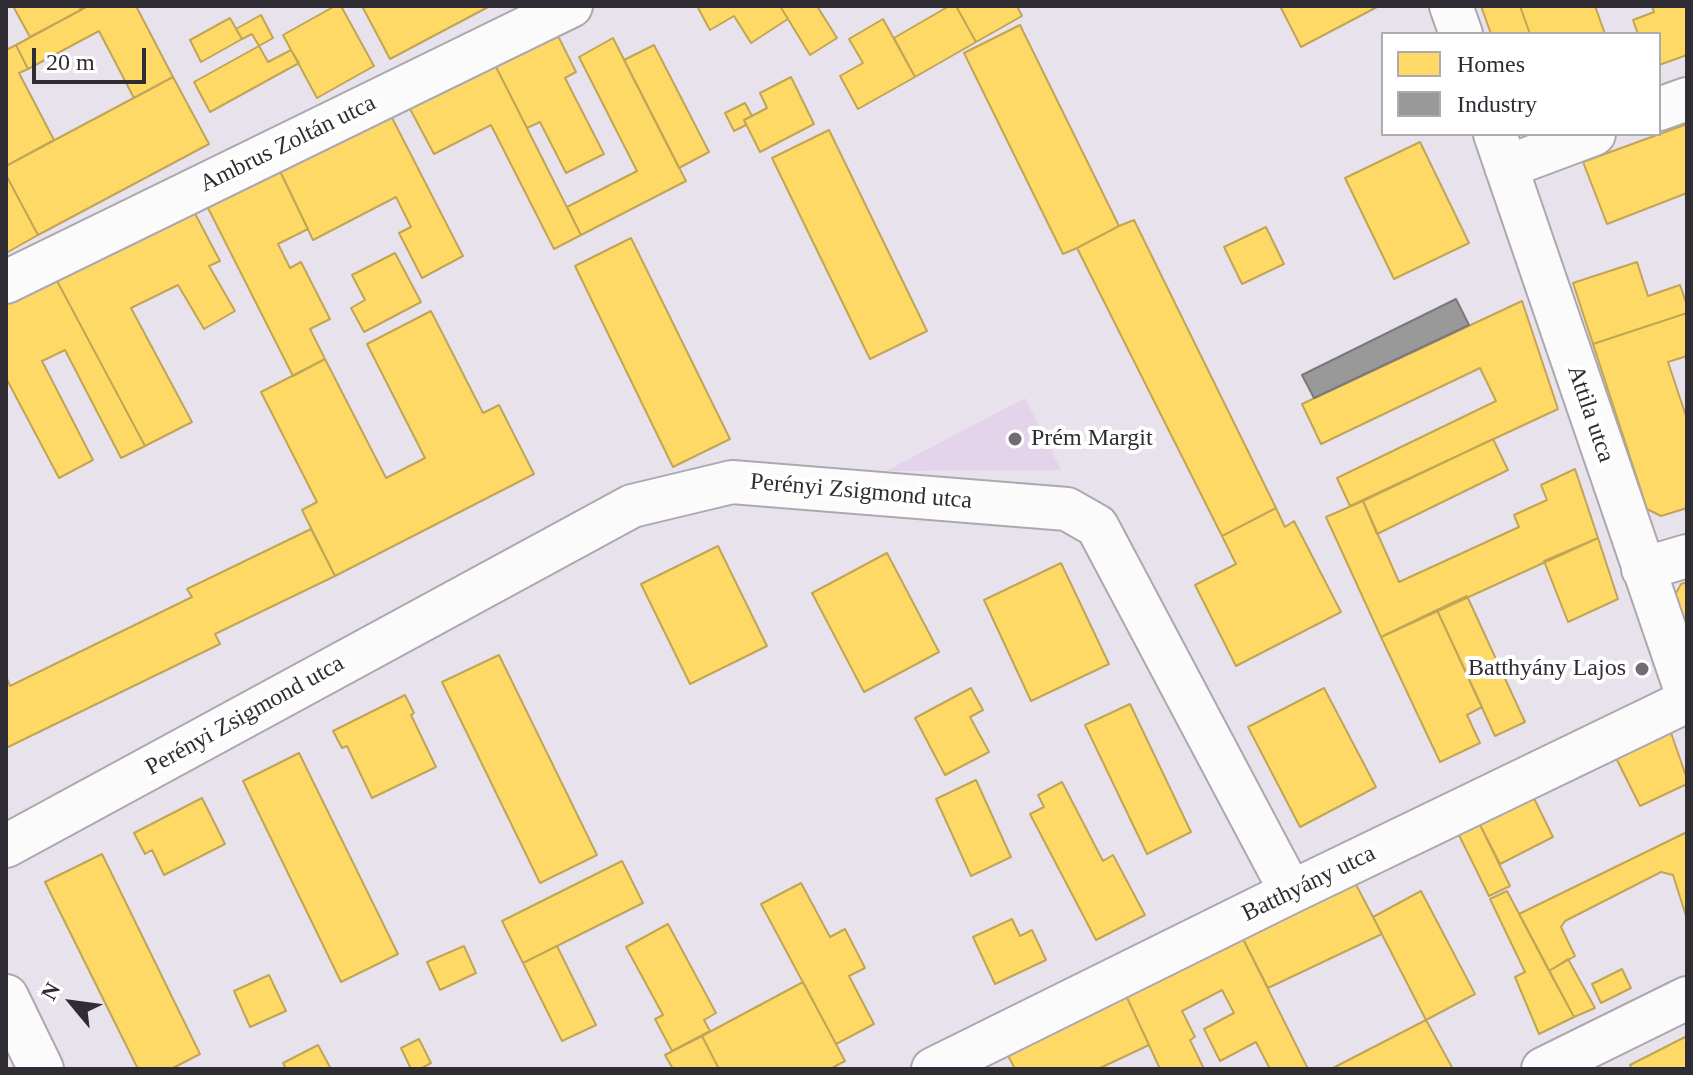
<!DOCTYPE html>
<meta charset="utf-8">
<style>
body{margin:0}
#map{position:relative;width:1693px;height:1075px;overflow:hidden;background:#e8e2ec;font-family:Georgia,serif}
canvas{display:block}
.frame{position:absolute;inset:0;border:8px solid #302c33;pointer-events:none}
.legend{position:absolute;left:1381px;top:32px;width:280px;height:104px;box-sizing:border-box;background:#fff;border:2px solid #acabad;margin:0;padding:10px 14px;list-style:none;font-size:24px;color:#302c33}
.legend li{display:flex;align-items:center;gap:16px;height:40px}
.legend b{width:40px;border:2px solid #acabad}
.north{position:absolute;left:32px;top:963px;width:80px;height:80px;-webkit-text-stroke:6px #fff;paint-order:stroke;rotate:299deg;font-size:22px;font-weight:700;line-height:32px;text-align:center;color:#302c33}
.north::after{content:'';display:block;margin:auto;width:28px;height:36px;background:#302c33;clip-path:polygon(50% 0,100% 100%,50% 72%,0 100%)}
.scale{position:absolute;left:32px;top:48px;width:114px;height:36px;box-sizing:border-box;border:4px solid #302c33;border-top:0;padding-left:10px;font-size:24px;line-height:28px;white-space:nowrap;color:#302c33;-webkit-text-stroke:6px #fff;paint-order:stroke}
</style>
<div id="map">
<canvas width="1693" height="1075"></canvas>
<div class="frame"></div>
<ul class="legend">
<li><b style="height:22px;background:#ffd966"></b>Homes</li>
<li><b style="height:22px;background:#999"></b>Industry</li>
</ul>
<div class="north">N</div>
<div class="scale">20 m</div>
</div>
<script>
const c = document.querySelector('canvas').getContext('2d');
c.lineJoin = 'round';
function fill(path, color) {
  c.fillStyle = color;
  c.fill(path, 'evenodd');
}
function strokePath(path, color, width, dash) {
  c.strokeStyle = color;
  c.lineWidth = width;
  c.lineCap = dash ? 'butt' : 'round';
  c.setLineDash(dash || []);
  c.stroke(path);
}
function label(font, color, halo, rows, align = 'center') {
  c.font = font + ' Georgia,serif';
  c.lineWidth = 8;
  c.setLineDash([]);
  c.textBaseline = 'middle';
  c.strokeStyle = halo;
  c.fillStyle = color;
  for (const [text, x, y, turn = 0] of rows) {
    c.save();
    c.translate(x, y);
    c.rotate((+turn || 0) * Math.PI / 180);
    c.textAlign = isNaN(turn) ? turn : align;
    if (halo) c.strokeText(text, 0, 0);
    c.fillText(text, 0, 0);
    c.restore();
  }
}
const green = new Path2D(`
 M1025 398 1061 470 886 471Z`);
const homes = new Path2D(`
 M18 6H79L81 10 30 37 14 8Z
 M88 6H136L173 77 134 98 99 31 28 69 16 45Z
 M335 6H341L374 66 317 98 283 35Z
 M362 6H490L390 59Z
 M697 6H780L788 19 751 43 734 16 710 30Z
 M780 6H817L837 38 810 55Z
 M949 6H956L976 42 915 77 894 38Z
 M956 6H1017L1022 16 976 42Z
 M1280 6H1376L1377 7 1301 47Z
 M1481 6H1520L1530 34H1491Z
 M1520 6H1595L1605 34H1530Z
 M1652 6H1687V55L1659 65V34H1638L1633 20 1654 12Z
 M261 15 273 38 259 46 252 34 242 39 236 29Z
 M230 18 242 39 201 62 190 40Z
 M883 19 915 77 858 109 840 76 863 63 849 39Z
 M1020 25 1119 226 1077 248 1063 254 964 53Z
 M556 32 576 72 565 78 604 154 566 173 540 122 527 128 494 63Z
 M613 38 686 181 581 235 567 207 637 171 579 57Z
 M16 45 28 69 19 73 54 140 6 166V50Z
 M654 45 709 152 679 168 624 60Z
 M259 46 268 62 291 50 299 63 210 112 194 82Z
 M494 63 581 235 554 249 491 125 434 154 409 107Z
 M173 77 209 144 38 235 6 175V166Z
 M791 77 814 124 760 152 744 120 767 108 760 93Z
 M745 103 752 116 744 120 746 125 734 131 725 113Z
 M388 110 463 256 422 278 399 233 411 227 396 197 313 240 278 167Z
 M1687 124V193L1607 224 1583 162Z
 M829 130 927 331 870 359 772 158Z
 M1420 142 1469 243 1394 279 1345 178Z
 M278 167 308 229 278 244 290 268 301 262 330 319 310 329 325 359 293 376 206 204Z
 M6 175 38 235 6 253Z
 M191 206 220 261 209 266 235 311 204 329 178 285 131 308 192 422 145 446 56 279Z
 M1134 220 1276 508 1222 536 1077 248 1119 226Z
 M1266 227 1284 264 1242 284 1224 247Z
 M631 238 730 439 673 467 575 266Z
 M395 253 421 302 364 332 351 308 365 300 352 275Z
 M1637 262 1648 296 1680 285 1687 305V313L1593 344 1573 283Z
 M56 279 145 446 121 458 65 350 42 361 93 460 59 478 6 378V296Z
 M1522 301 1558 409 1350 506 1337 478 1496 401 1480 368 1321 444 1302 404Z
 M431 311 483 413 499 405 534 474 335 576 302 510 317 502 261 392 325 359 386 478 425 458 367 344Z
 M1687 313V356L1668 362 1687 419V508L1661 516 1647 509 1593 344Z
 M1493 439 1508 470 1377 534 1363 501Z
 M1575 469 1598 538 1381 637 1326 517 1363 501 1399 582 1519 527 1514 515 1547 500 1541 485Z
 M1276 508 1285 527 1294 521 1341 612 1236 666 1195 585 1236 564 1222 536Z
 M311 529 335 576 215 634 220 644 6 748V676L10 686 192 597 187 589Z
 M1598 538 1618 599 1568 622 1544 561Z
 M718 546 767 646 690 684 641 584Z
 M887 553 939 652 864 692 812 593Z
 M1061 563 1109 664 1031 701 984 600Z
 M1687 582V630L1675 595 1681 584Z
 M1467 596 1525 722 1495 736 1437 610Z
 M1437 610 1482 707 1467 715 1480 743 1440 762 1381 637Z
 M499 655 597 855 540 883 442 682Z
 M971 688 983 710 970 717 989 752 945 775 915 718Z
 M1324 688 1376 787 1300 827 1248 727Z
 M405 695 414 713 411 715 436 767 372 798 347 746 342 748 333 731Z
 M1130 704 1191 832 1147 854 1085 725Z
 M1669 727 1687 779V784L1640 806 1612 750Z
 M299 753 398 954 341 982 243 781Z
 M976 780 1011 857 971 876 936 799Z
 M1062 782 1103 861 1113 855 1145 915 1096 940 1030 814 1044 807 1038 795Z
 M1530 790 1553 837 1500 864 1476 817Z
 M202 798 225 844 164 875 152 850 145 854 134 833Z
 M1476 817 1510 886 1489 896 1455 827Z
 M1687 832V919L1673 875 1661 872 1565 921 1561 927 1575 956 1549 971 1519 914Z
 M102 854 200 1054 171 1069H138L45 882Z
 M622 861 643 903 523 963 502 921Z
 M1352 877 1382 934 1268 988 1239 931Z
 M801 883 830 937 845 929 865 968 849 976 874 1024 836 1044 761 904Z
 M1421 891 1475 994 1426 1020 1373 917Z
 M1507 891 1574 1017 1539 1034 1515 977 1525 972 1490 899Z
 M1012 919 1020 936 1032 930 1046 960 995 984 973 937Z
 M668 924 716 1013 704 1020 710 1031 672 1051 655 1019 663 1015 626 947Z
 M1239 931 1308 1069H1270L1256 1042 1220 1061 1204 1029 1234 1013 1222 990 1182 1011 1195 1037 1190 1040 1204 1069H1160L1123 989Z
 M464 946 476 973 440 990 427 962Z
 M557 946 596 1025 562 1041 523 963Z
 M1568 959 1595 1008 1574 1017 1549 971Z
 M1622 969 1631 988 1601 1003 1592 984Z
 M269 975 286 1011 250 1027 234 991Z
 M803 982 845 1061 830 1069H719L702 1036Z
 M1123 989 1149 1045 1098 1069H1015L1004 1048Z
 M1426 1020 1453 1069H1331Z
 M702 1036 719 1069H673L665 1055Z
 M1687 1036V1069H1632L1630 1065Z
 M419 1039 431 1063 420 1069H411L401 1048Z
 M318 1045 331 1069H286L283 1063Z`);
const industry = new Path2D(`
 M1456 299 1469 325 1314 398 1302 375Z`);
const minor = new Path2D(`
 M1451 6 1461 34
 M1659 109 1687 99
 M1495 134 1687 694
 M1506 167 1594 134
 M6 282 571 6
 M1643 569 1687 556
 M6 846 632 506 732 482 1067 509 1097 526 1291 892
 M933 1069 1291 892 1687 701
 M1543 1069 1687 998`);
const tertiary = new Path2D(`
 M6 997 41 1069`);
const markers = [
 [1015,439,8,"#706c74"],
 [1642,669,8,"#706c74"]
];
const streetNames = [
 ["Ambrus Zoltán utca",288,144,-26],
 ["Attila utca",1590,414,71],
 ["Perényi Zsigmond utca",861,492,5],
 ["Perényi Zsigmond utca",245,716,-29],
 ["Batthyány utca",1309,884,-26]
];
const poiNames = [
 ["Prém Margit",1031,439],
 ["Batthyány Lajos",1626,669,"right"]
];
fill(green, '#e3d4ec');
fill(homes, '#ffd966');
strokePath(homes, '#c1a557', 2);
fill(industry, '#999');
strokePath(industry, '#7a787a', 2);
strokePath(minor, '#ada8b0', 46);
strokePath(tertiary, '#ada8b0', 48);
strokePath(minor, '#fcfbfc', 42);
strokePath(tertiary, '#fcfbfc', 44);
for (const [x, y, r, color] of markers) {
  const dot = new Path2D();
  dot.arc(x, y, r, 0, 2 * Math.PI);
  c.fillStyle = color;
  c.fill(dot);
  strokePath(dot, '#fff', 3);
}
label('24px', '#302c33', '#fff', streetNames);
label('24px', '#302c33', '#fff', poiNames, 'left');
</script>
